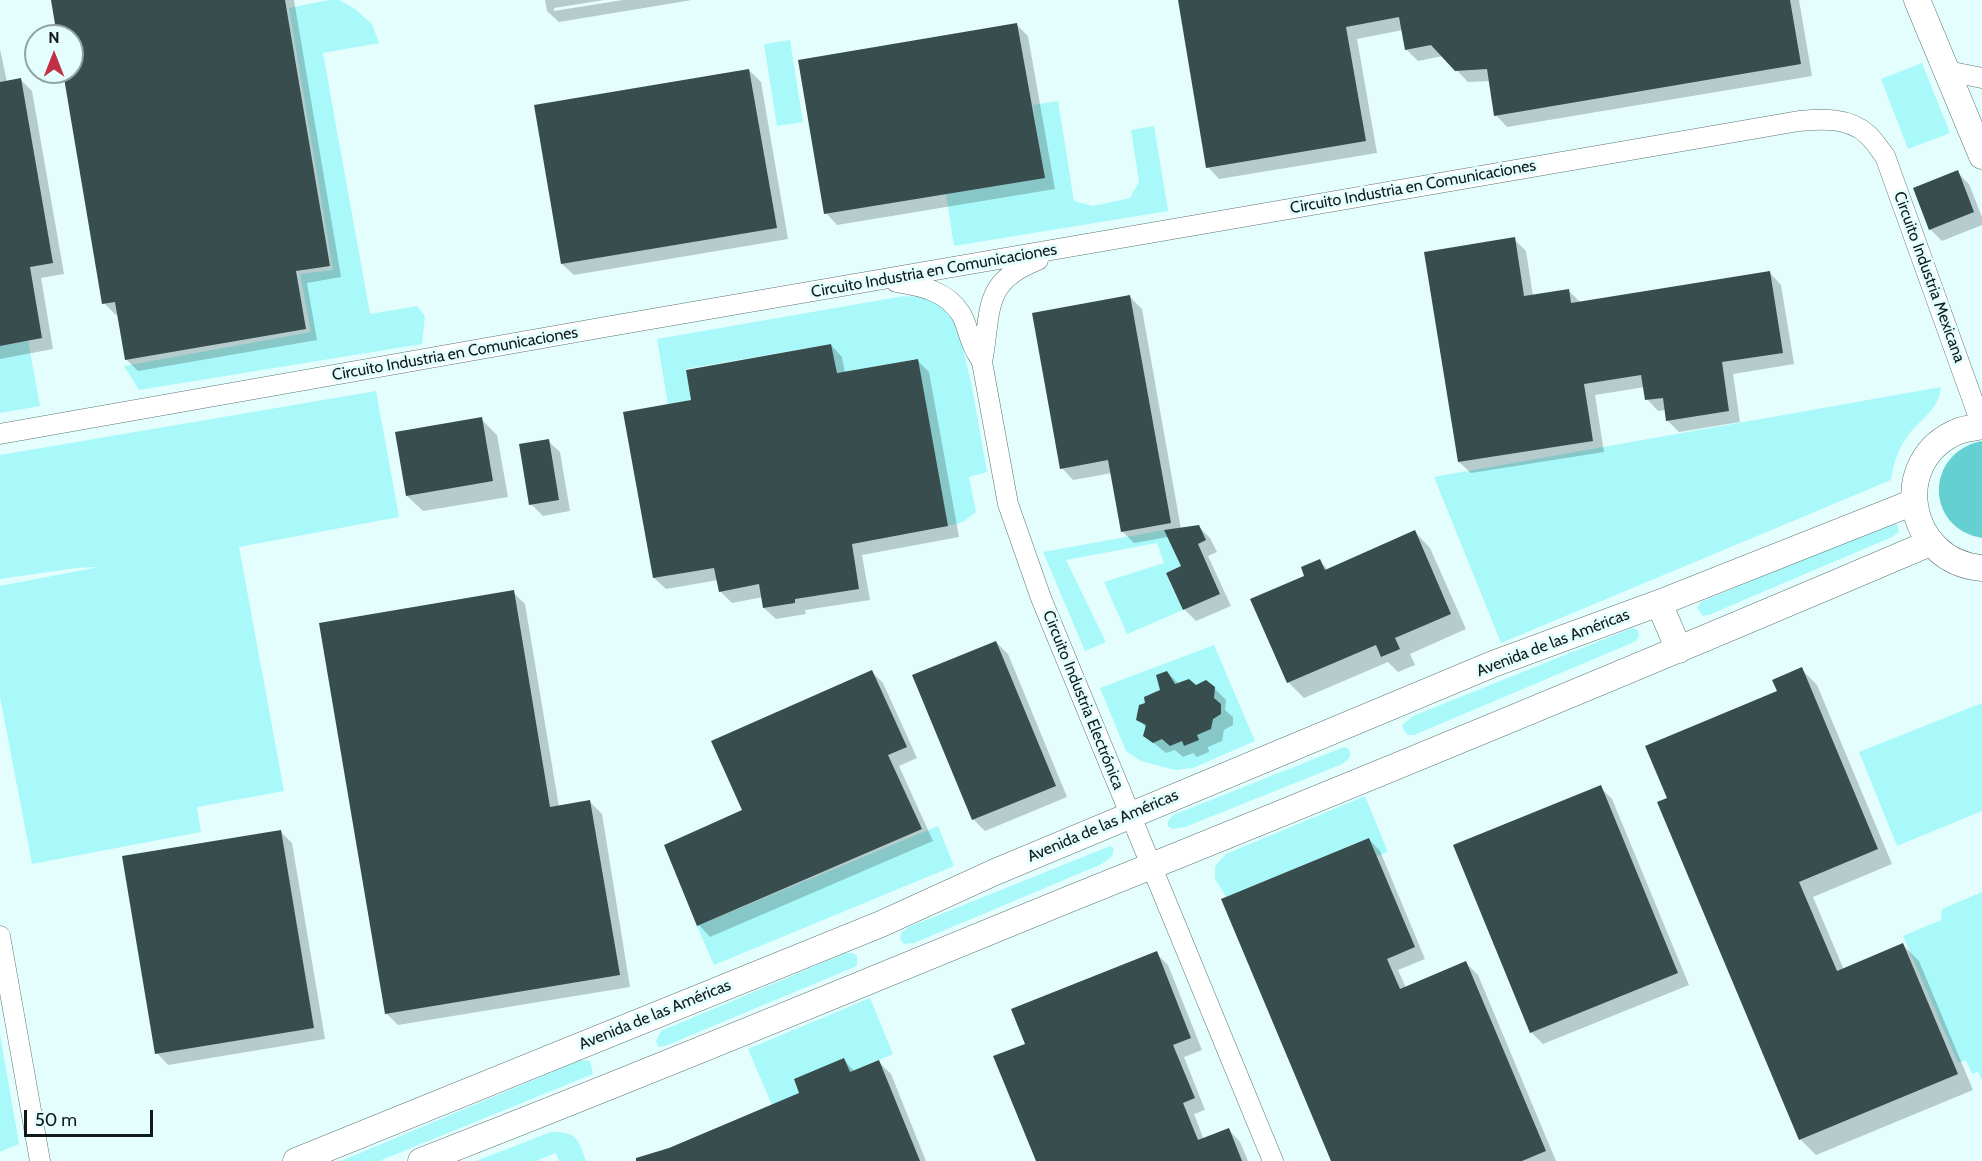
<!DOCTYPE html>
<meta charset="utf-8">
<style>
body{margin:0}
#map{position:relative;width:1982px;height:1161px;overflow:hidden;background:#e4fefe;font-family:Cabin,sans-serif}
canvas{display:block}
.north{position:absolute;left:24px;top:24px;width:60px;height:60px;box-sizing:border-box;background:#e4fefe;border:2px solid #90a3a3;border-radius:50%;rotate:0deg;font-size:16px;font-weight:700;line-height:24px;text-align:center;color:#111a1b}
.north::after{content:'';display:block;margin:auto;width:21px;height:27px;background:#c13047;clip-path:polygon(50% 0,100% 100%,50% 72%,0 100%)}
.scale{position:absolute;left:24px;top:1110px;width:129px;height:27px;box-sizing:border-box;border:3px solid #111a1b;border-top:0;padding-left:8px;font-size:18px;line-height:21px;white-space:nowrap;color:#111a1b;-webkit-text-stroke:4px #e4fefe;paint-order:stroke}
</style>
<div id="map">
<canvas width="1982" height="1161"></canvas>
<div class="north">N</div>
<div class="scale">50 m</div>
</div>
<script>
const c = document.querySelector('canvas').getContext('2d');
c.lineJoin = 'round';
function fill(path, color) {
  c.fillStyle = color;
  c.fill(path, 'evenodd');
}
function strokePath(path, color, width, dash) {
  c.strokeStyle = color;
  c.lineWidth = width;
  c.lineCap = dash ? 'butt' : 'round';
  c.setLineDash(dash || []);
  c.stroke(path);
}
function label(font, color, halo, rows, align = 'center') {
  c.font = font + ' Cabin,sans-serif';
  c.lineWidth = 6;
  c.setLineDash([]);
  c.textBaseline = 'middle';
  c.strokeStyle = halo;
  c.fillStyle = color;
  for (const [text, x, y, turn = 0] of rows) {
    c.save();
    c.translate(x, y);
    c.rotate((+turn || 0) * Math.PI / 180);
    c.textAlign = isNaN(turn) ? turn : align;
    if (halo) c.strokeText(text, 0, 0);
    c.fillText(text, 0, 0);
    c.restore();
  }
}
const green = new Path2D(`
 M329 0H339L354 8 372 24 379 43 323 53 370 314 417 306 425 316 422 344 139 390 124 366 311 332 300 274 333 270 289 8Z
 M790 40 803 122 777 126 764 44Z
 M1922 63 1950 133 1908 149 1881 79Z
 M1058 101 1074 201 1093 206 1130 198 1139 182 1131 130 1154 126 1168 211 954 246 946 194 1044 178 1033 105Z
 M904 296 920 297 939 303 952 318 959 332 972 387 987 472 969 477 976 512 963 522 948 526 917 359 837 373 831 344 686 369 691 400 668 404 657 339Z
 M28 341 40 406 0 413V346Z
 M1941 387C1939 412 1917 420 1905 440 1897 452 1893 466 1891 480L1501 643 1434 477Z
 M376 391 399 517 239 547 284 791 197 807 201 832 32 864 0 697V586L99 567 76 568 0 579V455Z
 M1895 523 1898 526 1899 532 1892 537 1711 614 1703 616 1697 608 1701 602 1887 524Z
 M1164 530 1181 566 1166 573 1183 610 1127 634 1104 582 1164 563 1157 543 1066 560 1106 642 1085 651 1043 552Z
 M1632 628 1638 630 1639 636 1636 641 1627 645 1414 735H1408L1404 731 1402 725 1413 716Z
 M1214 645 1255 741 1193 768 1175 770 1141 761 1126 751 1100 688Z
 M1982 703V811L1897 846 1859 752Z
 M1344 747 1348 748C1354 757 1347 761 1340 765L1185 827 1172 829 1168 826V821L1173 815Z
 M1365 796 1388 852 1377 856 1369 838 1226 897 1215 879V866L1226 854Z
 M938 826 954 866 714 965 697 926Z
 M1110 846 1114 848 1112 856 1102 864 914 943 904 944 900 939 901 933 909 927Z
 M1982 892V1080L1978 1072 1972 1074 1966 1060 1958 1063 1903 936 1941 920 1942 909Z
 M846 953H853L857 956V966L665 1046 658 1047 656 1041 661 1031Z
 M870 998 893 1054 772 1105 748 1049Z
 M0 1034 19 1144 0 1152Z
 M581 1060 590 1061 593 1074 379 1161H341Z
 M551 1132C577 1132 578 1138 586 1161H559L556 1153 536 1161H476Z`);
const water = new Path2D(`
 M1982 441V538C1924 528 1925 452 1982 441Z`);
const shadow = new Path2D(`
 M52 0H294L341 277 307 283 317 340 138 371 126 359 118 314 116 315 104 303 64 72H72V36H58Z
 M545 0H604L554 8V11L623 0H692L559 22 547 11Z
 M1179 0H1799L1812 76 1507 127 1496 115 1490 81 1468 82 1443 56 1418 61 1406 49 1403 30 1357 39 1377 153 1219 179 1208 167Z
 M1017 25 1028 36 1055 189 837 225 826 213Z
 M0 49 7 82 21 80 32 91 64 274 41 278 53 349 0 359Z
 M749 70 761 82 788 239 574 275 562 264Z
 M1957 172 1969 184 1982 217V225L1942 241 1930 229Z
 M1514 239 1526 251 1533 296 1569 291 1581 303 1770 273 1781 285 1794 364 1733 374 1740 422 1679 432 1667 420 1666 410 1658 411 1647 399 1645 387 1595 395 1604 452 1471 473 1459 462Z
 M1130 297 1142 309 1181 529 1198 526 1210 538 1217 552 1208 556 1231 606 1196 621 1184 609 1183 567 1168 537 1134 543 1122 531 1112 473 1073 480 1062 468Z
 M831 345 842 357 845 373 917 360 929 372 959 537 862 555 870 600 805 610 806 614 776 619 764 608 763 597 732 603 720 591 718 580 666 589 654 578 693 401Z
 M481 419 497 435 508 497 423 511 407 496Z
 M548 441 560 452 570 511 543 516 531 504Z
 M1415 532 1430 548 1466 629 1410 654 1415 665 1398 672 1388 662 1304 698 1288 682 1306 577 1320 561 1328 570Z
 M513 592 525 604 559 807 590 802 602 814 630 987 398 1025 386 1013Z
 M996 642 1008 654 1067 797 985 831 973 819Z
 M1801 669 1817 685 1892 864 1813 897 1844 970 1903 945 1919 961 1973 1090 1816 1155 1801 1140 1659 802 1669 798Z
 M872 672 883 683 917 758 899 766 933 841 710 937 699 925 744 811Z
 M1167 672 1179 684 1214 688 1226 700 1225 710 1233 717V725L1224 730 1222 741 1208 747 1209 752 1197 757 1193 753 1183 757 1175 750 1166 753 1145 736 1147 728 1138 719 1147 704 1162 691Z
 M1600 787 1612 799 1689 985 1543 1044 1531 1032Z
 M280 831 292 843 325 1039 168 1065 157 1053Z
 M1369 839 1380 851 1425 959 1398 970 1406 988 1466 963 1478 975 1556 1161H1332Z
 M1156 953 1168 965 1202 1050 1184 1057 1205 1110 1194 1114 1204 1140 1229 1130 1240 1142 1248 1161H1037L1027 1044Z
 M844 1060 855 1072 879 1062 891 1074 926 1161H639L801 1094Z`);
const building = new Path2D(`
 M51 0H285L330 266 296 271 306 329 125 360 115 302 102 304 63 72H72V36H57Z
 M1178 0H1790L1801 64 1494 116 1487 69 1455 71 1431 45 1405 50 1399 17 1346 27 1366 141 1206 168Z
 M1017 23 1045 178 824 214 798 60Z
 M749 69 777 228 561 264 534 105Z
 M21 78 53 263 30 267 42 338 0 346V82Z
 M1958 170 1974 212 1929 230 1913 188Z
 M1515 237 1524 296 1569 289 1571 303 1770 271 1783 353 1722 362 1729 411 1666 421 1663 398 1645 400 1641 375 1584 384 1593 441 1458 462 1424 252Z
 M1130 295 1171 523 1121 532 1108 460 1060 469 1032 313Z
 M831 344 837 373 918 359 948 526 852 544 859 589 795 599V603L763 608 759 584 719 592 714 568 653 578 623 412 691 400 686 370Z
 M482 417 493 481 406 496 395 432Z
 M549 439 559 500 529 505 519 444Z
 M1199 525 1206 540 1198 544 1220 594 1183 610 1166 573 1181 566 1164 530Z
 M1415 530 1451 614 1395 638 1400 649 1393 652 1381 657 1376 645 1287 683 1250 599 1304 576 1301 567 1320 559 1325 570Z
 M514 590 550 807 590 800 620 975 385 1014 319 623Z
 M996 641 1056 786 972 820 912 675Z
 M1802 667 1878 849 1799 882 1837 971 1903 943 1958 1074 1799 1140 1657 802 1667 798 1645 746 1777 691 1772 680Z
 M872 670 907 747 888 755 922 829 697 926 664 845 742 810 711 741Z
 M1167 671 1175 684 1189 679 1196 685 1206 680 1215 687 1214 698 1221 704V714L1213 719 1211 729 1197 735 1199 740 1184 746 1182 741 1170 746 1162 739 1153 743 1143 736 1146 725 1136 720 1139 705 1145 703 1144 697 1160 690 1156 675Z
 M1601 785 1678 973 1530 1033 1453 845Z
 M281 830 314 1028 155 1054 122 856Z
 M1369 838 1415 947 1387 959 1400 989 1466 961 1546 1151 1522 1161H1331L1221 899Z
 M1157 951 1191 1038 1173 1045 1195 1098 1183 1103 1198 1140 1229 1128 1242 1161H1036L993 1056 1025 1044 1011 1009Z
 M844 1058 850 1072 879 1060 920 1161H636V1158L669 1148 799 1093 794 1079Z`);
const minor = new Path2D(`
 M1947 71 1982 78
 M896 282C921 286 947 291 961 314 967 324 968 335 973 345 975 351 979 356 982 362L1008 504 1041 598 1273 1161
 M982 362C992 311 981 282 1038 260
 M0 434 611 326 1799 121C1822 119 1848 117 1867 134 1874 140 1879 149 1885 156L1982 426
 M0 936 40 1161`);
const major = new Path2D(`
 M1917 0 1982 156
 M1982 426C1975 428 1966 428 1959 431 1888 459 1906 562 1982 568
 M1659 603 1679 650
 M296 1161 881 924 995 872 1493 664 1659 603 1914 502
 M421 1161C638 1077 852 988 1067 900 1356 784 1644 665 1930 543`);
const streetNames = [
 ["Circuito Industria en Comunicaciones",1413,187,-10],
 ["Circuito Industria en Comunicaciones",934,271,-10],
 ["Circuito Industria Mexicana",1929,277,70],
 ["Circuito Industria en Comunicaciones",455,354,-10],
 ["Avenida de las Américas",1553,643,-21],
 ["Circuito Industria Electrónica",1083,700,68],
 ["Avenida de las Américas",1103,826,-23],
 ["Avenida de las Américas",655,1015,-22]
];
fill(green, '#a9f9fb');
fill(water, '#65d0d2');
fill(shadow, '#0003');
fill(building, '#384e4e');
strokePath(minor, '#5e7474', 21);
strokePath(major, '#5e7474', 27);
strokePath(minor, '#fff', 20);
strokePath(major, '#fff', 26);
label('16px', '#111a1b', '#e4fefe', streetNames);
</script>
